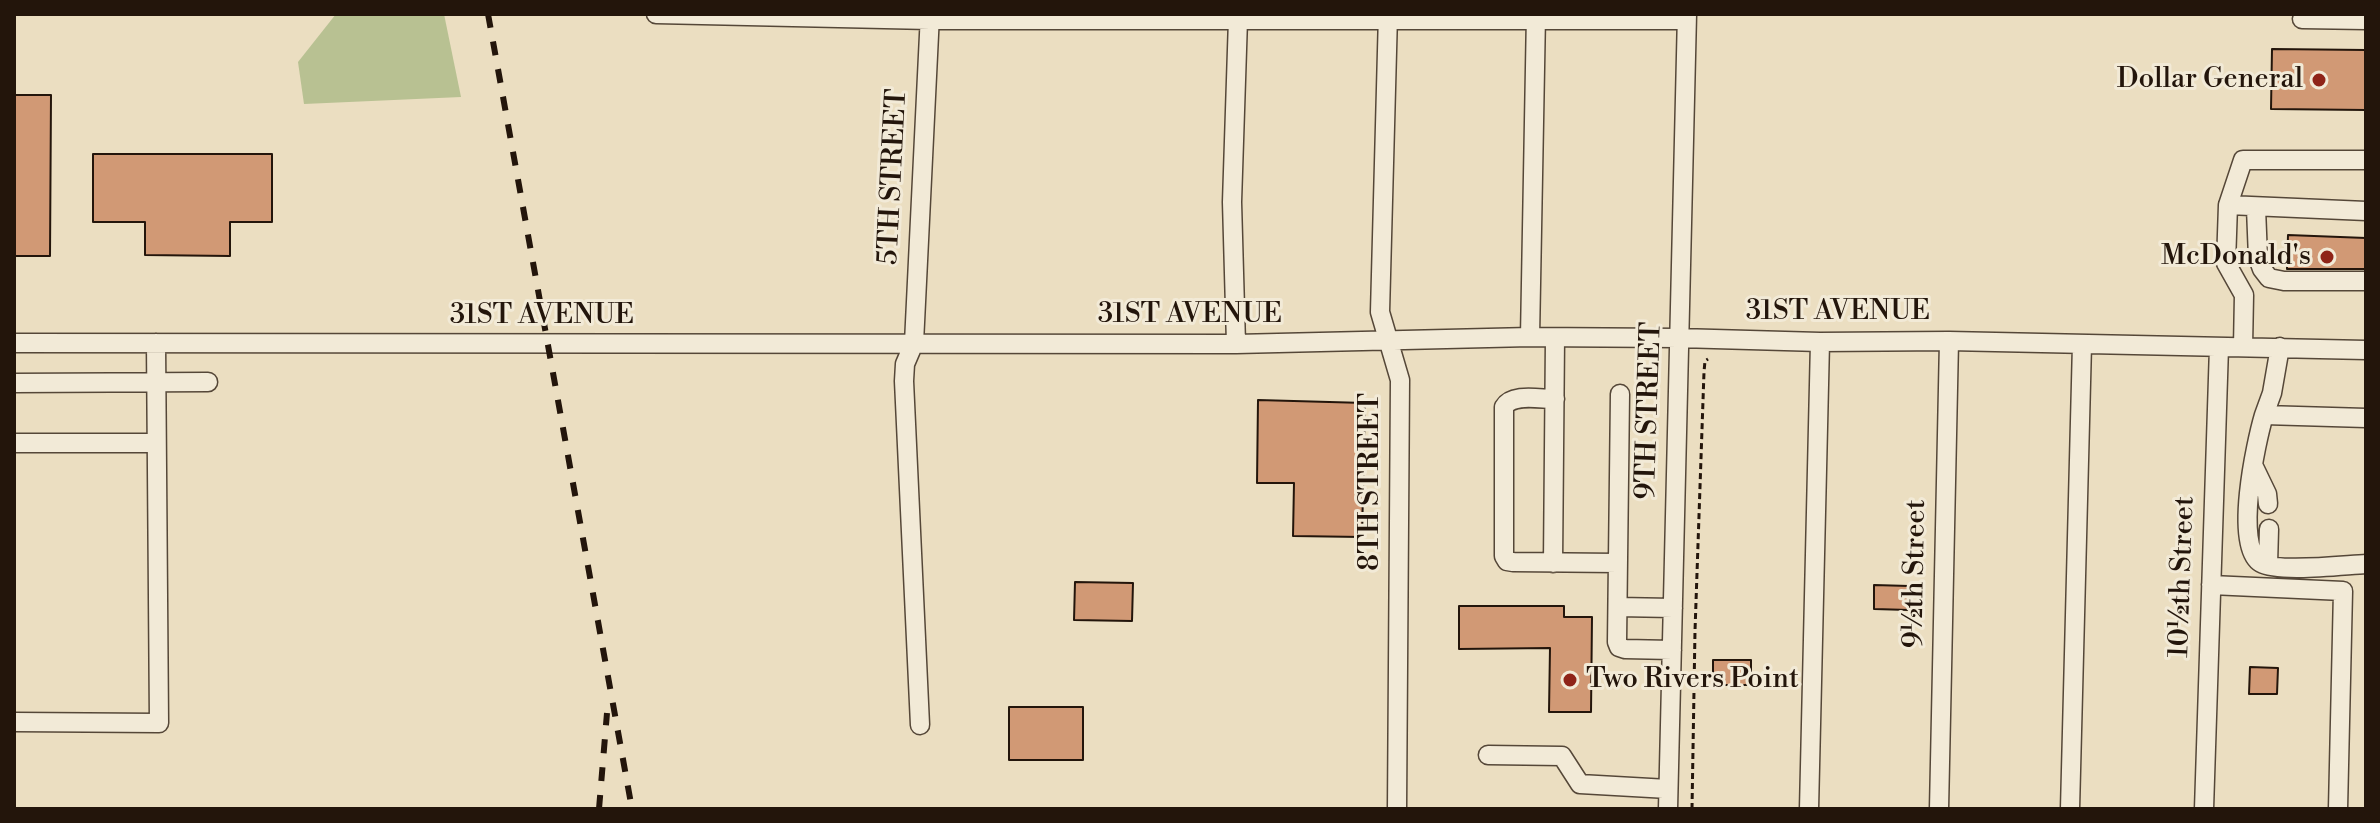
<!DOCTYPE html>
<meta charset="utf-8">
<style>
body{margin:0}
#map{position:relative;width:2380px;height:823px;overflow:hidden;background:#ebdec1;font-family:"Libre Bodoni",serif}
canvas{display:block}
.frame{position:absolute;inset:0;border:16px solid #23150b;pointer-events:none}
</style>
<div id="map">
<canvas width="2380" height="823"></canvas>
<div class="frame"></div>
</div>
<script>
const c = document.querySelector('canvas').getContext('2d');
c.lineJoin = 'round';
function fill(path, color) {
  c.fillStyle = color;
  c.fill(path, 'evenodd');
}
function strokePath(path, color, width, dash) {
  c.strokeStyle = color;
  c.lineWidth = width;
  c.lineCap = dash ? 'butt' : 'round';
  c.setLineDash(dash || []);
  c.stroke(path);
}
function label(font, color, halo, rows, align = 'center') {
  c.font = font + ' "Libre Bodoni",serif';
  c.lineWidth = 6;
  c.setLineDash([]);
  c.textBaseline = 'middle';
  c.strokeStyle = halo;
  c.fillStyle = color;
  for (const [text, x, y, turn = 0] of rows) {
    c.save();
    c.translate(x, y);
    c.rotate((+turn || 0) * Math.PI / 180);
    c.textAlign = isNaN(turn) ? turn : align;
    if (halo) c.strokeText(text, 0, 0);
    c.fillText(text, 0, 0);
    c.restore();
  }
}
const green = new Path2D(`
 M336 14H444L461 97 304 104 298 62Z`);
const building = new Path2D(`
 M2272 49 2366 50V110L2271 109Z
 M14 95H51L50 256H14Z
 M93 154H272V222H230V256L145 255V222H93Z
 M2288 235 2366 238V269H2287Z
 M1258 400 1365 403 1362 537 1293 536 1294 483H1257Z
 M1075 582 1133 583 1132 621 1074 620Z
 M1874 585 1909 586V610L1874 609Z
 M1459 606H1564V617H1592L1591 712H1549L1550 648 1459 649Z
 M1713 660H1751V685H1713Z
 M2250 667 2278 668 2277 694H2249Z
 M1009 707H1083V760H1009Z`);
const path = new Path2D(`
 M1692 809 1695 631 1704 372 1705 361 1708 359`);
const minor = new Path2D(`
 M656 14 930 20H1686
 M1388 14 1380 312 1400 380 1397 809
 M2302 19 2366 20
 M2228 205 2366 211
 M2256 208 2258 258 2262 269 2269 278 2284 281H2366
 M1530 337 1536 14
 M14 343 1236 344 1530 337 1679 338 1820 342 1949 341 2366 350
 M1236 344 1232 202 1238 19
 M2243 347 2244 295 2226 263 2228 205 2243 160H2366
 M14 383 208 382
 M1620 394 1617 642 1619 647 1625 649 1672 650
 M1555 399C1539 399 1512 393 1504 407V556L1507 561 1513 562 1618 563
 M2264 415 2272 393 2280 347
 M2366 418 2264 415C2256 442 2233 547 2261 563 2279 573 2344 565 2366 564
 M14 443H156
 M2254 467 2267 494 2268 504
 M1553 563 1555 338
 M2268 565 2269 529
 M2211 585 2343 591 2338 809
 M1618 607 1673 608
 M14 722 159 723 156 343
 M920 725 904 381 905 364 914 343 930 14
 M1488 755 1562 756 1580 784 1668 789
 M1668 809 1687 14
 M1809 809 1820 342
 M1939 809 1949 341
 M2070 809 2082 344
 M2204 809 2219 347`);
const rail = new Path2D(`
 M488 14 632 809
 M599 809 607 713`);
const markers = [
 [2319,80,8,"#8f2418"],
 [2327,257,8,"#8f2418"],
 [1570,680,8,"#8f2418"]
];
const poiNames = [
 ["Dollar General",2303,80],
 ["McDonald's",2311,257],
 ["Two Rivers Point",1586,680,"left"]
];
const streetNames = [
 ["5TH STREET",894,177,-87],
 ["31ST AVENUE",1838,312],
 ["31ST AVENUE",1190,315],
 ["31ST AVENUE",542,316],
 ["9TH STREET",1650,411,-88],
 ["8TH STREET",1371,482,-90],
 ["9½th Street",1916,574,-89],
 ["10½th Street",2183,577,-88]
];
fill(green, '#b8c192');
fill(building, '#d19975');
strokePath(building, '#23150b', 2);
strokePath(minor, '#554738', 21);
strokePath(path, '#23150b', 3, [6, 4]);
strokePath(minor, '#f2ead7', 18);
strokePath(rail, '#23150b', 6, [14, 14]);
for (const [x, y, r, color] of markers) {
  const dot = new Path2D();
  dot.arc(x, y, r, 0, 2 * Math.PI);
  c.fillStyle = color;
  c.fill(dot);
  strokePath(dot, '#f2ead7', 3);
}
label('28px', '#23150b', '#f2ead7', poiNames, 'right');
label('28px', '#23150b', '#f2ead7', streetNames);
</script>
